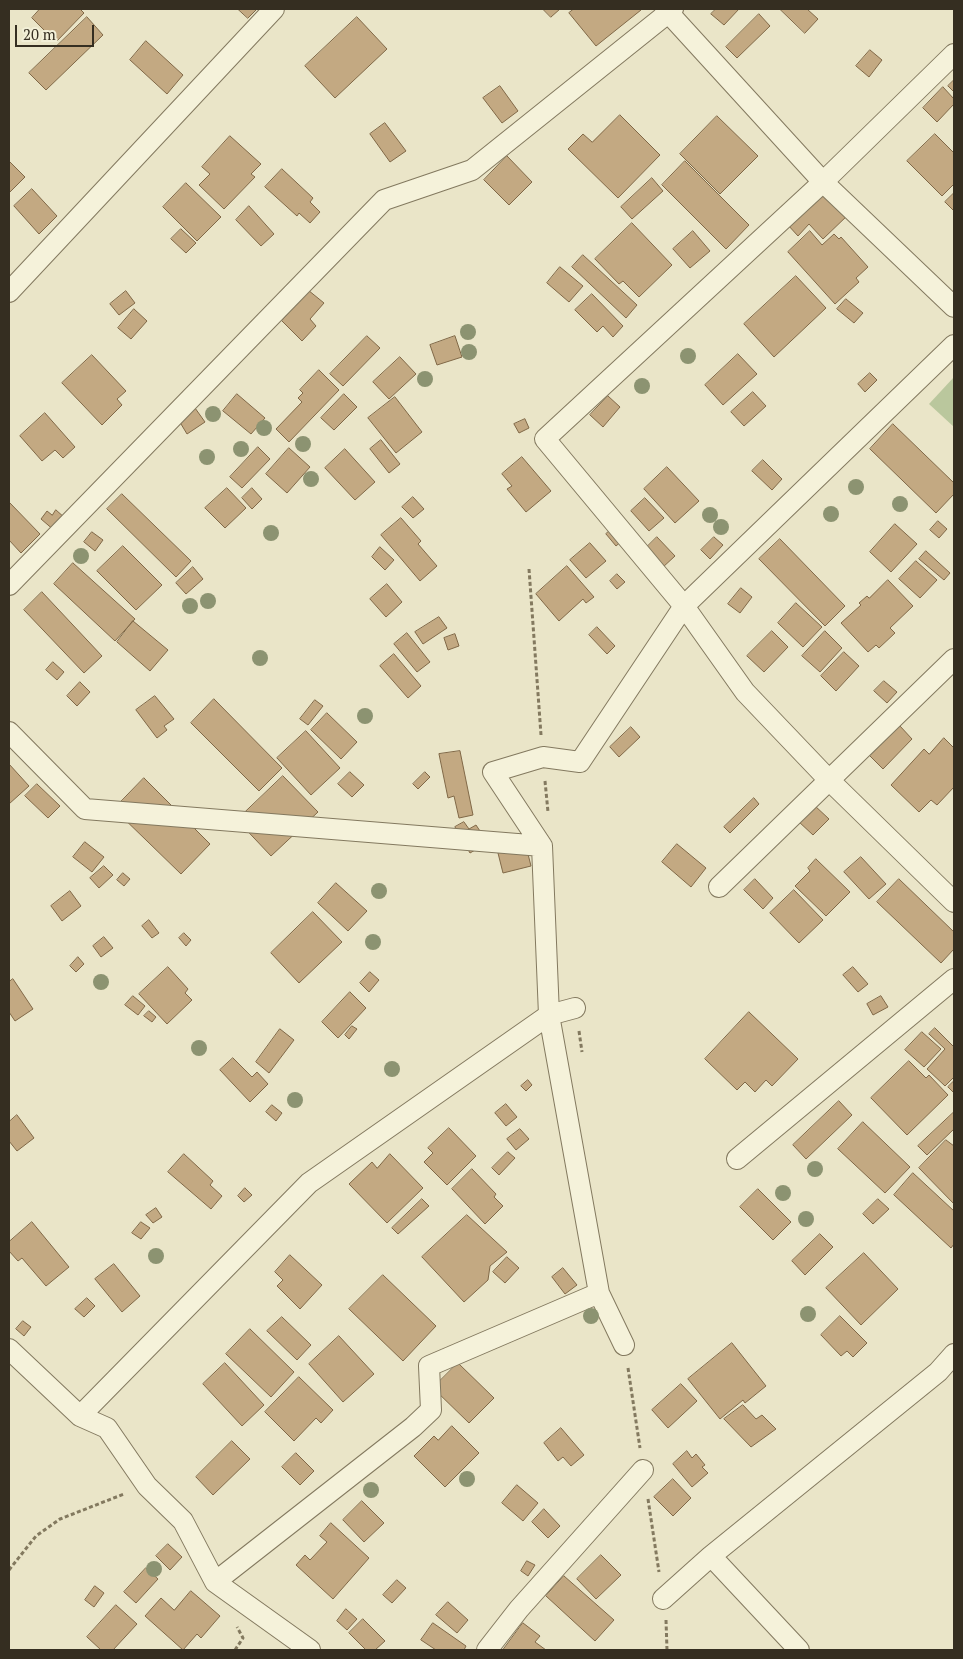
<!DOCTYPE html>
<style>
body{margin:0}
#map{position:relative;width:963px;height:1659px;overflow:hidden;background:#eae5c8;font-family:"PT Serif",serif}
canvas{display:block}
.frame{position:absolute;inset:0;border:10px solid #352e21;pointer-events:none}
.scale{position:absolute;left:15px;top:25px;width:79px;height:22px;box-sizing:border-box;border:2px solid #352e21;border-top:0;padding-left:6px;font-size:15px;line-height:18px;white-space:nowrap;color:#352e21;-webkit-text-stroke:4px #f2efd7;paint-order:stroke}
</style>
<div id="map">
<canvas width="963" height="1659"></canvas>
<div class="frame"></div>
<div class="scale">20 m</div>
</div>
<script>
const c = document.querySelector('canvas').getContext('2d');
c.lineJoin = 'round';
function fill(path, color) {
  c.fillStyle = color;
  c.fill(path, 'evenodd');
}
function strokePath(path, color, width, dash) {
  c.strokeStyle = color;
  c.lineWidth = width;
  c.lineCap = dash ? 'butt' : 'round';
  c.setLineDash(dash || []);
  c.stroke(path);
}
const green = new Path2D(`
 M954 377V427L929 404Z`);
const building = new Path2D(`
 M40 9H80L84 13 56 42 32 18Z
 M238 9H257L248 18Z
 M543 9H560L551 17Z
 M574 9H640L641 10 596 46 569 13Z
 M716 9H739L724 25 711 14Z
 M780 9H807L818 19 805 33Z
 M759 14 770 26 737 58 726 47Z
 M87 17 103 35 46 90 29 73Z
 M357 17 387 49 335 98 305 66Z
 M146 41 183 75 167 94 130 60Z
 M870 50 882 60 869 77 856 66Z
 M954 80V92L948 86Z
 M500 86 518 111 502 123 483 98Z
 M943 87 954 99V104L937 122 923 108Z
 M620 115 660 155 618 198 568 149 583 134 592 142Z
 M717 116 758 156 720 194 680 154Z
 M385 123 406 151 390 162 370 134Z
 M935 134 954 153V184L942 196 907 161Z
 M230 136 261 164 251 174 255 177 224 209 199 185 210 174 202 167Z
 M507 156 532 182 509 205 484 180Z
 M9 161 25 177 9 193Z
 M685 161 749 225 726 249 662 185Z
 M282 169 313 198 310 202 320 212 310 223 299 213 297 216 265 187Z
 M652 178 663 191 632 219 621 207Z
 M186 183 221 217 197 241 163 207Z
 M32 189 57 216 39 234 14 206Z
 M824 189 849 214 823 239 809 224 798 236 787 224Z
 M954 193V211L945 202Z
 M249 206 274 234 261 246 236 220Z
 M632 223 672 265 639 297 623 281 619 284 595 259Z
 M181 229 196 243 186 253 171 239Z
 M693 231 710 251 690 268 673 249Z
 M810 231 822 245 834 234 839 239 841 237 868 267 856 278 859 282 835 304 788 252Z
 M583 255 637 305 626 318 572 267Z
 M560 267 583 286 569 302 547 283Z
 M796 276 826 308 774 357 744 324Z
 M308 290 324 303 310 319 316 326 302 341 282 321Z
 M126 291 135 303 119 315 110 304Z
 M592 294 623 326 613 337 603 326 597 332 575 310Z
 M846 299 863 313 854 323 837 309Z
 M134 309 147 321 131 339 118 328Z
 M367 336 380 348 343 386 330 374Z
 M455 336 462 357 437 365 430 345Z
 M738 354 757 374 723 405 705 385Z
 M92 355 126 391 117 399 122 405 102 425 62 383Z
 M400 357 416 374 389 399 373 382Z
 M319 370 339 390 289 442 276 429 302 402 298 398 303 393 300 390Z
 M870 373 877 380 865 392 858 384Z
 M753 392 766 406 744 426 731 412Z
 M237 394 265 418 251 434 223 411Z
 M344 394 357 407 334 430 321 418Z
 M608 396 620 407 603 427 590 415Z
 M395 397 422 432 396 453 368 418Z
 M195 408 205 422 187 434 178 419Z
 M45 413 75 447 63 458 55 450 42 461 20 436Z
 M525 419 529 428 519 433 514 424Z
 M893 424 954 483V494L936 513 870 449Z
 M381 440 400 464 389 473 370 449Z
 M258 447 270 459 242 488 230 477Z
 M289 448 310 467 287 493 266 474Z
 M345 449 375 482 355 500 325 468Z
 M522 457 551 491 526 512 507 489 512 486 502 474Z
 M763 460 782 479 772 490 752 471Z
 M667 467 699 501 675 523 644 489Z
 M227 488 246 508 225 528 205 508Z
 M252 488 262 499 252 509 242 498Z
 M122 494 191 561 176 577 107 509Z
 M413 497 424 509 413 518 402 507Z
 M645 498 664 518 649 531 631 511Z
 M9 502 40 534 21 553 9 540Z
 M56 510 65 518 55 531 41 519 47 511 52 515Z
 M401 518 421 541 418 544 437 566 420 581 381 535Z
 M938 521 947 529 939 538 930 530Z
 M895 524 917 544 891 572 870 552Z
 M613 528 623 540 616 546 606 534Z
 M92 532 103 540 95 551 84 542Z
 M657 537 675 556 662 568 644 550Z
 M714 537 723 545 710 559 701 550Z
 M780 539 845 606 825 626 759 559Z
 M590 543 606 561 586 578 570 560Z
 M123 546 162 585 136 610 97 571Z
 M380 547 394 560 385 570 372 557Z
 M926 551 950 573 944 580 919 559Z
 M916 561 937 580 920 598 899 579Z
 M73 563 135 619 115 641 54 584Z
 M567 566 594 597 586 603 583 599 559 621 536 594Z
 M193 567 203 579 186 594 176 583Z
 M617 574 625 582 617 589 610 581Z
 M888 580 913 606 890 628 895 633 879 648 876 645 868 652 841 623 861 605 859 603 867 596 869 598Z
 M387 584 402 602 386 617 370 599Z
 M741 588 752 597 740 613 728 604Z
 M42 592 102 656 84 673 24 610Z
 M796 603 822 627 803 647 778 623Z
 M439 617 447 628 423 644 415 632Z
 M133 621 168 650 150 671 117 642Z
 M597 627 615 646 607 654 589 635Z
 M772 631 788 647 764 672 747 656Z
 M825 631 842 648 820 672 802 656Z
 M407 633 430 662 417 672 394 644Z
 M455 634 459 646 448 650 444 638Z
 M844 652 859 666 836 691 821 676Z
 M394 654 421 686 408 698 380 666Z
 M53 662 64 672 57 680 46 670Z
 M884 681 897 692 887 703 874 691Z
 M80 682 90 692 77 706 67 696Z
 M155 696 174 719 164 726 167 730 157 738 136 710Z
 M214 699 282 768 259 791 191 723Z
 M315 700 323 706 308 725 300 719Z
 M327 713 357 742 341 759 311 730Z
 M900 726 912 739 883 769 870 756Z
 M631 727 640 737 619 757 610 747Z
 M306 731 340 768 311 795 277 758Z
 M944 738 954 748V787L937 805 931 800 919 812 891 785 924 749 929 754Z
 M460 751 473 815 459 818 454 796 448 798 439 754Z
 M9 764 29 786 9 804Z
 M350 772 364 785 352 797 338 784Z
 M425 772 430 777 418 789 413 784Z
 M283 776 318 812 271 856 237 820Z
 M144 778 210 844 181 874 114 809Z
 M37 784 60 806 48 818 25 796Z
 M754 798 759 804 730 833 724 827Z
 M814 805 829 819 813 835 798 821Z
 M464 822 469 829 476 825 484 837 482 846 470 853 455 827Z
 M85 842 104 857 92 872 73 857Z
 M677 844 706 868 691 887 662 862Z
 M526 846 531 866 503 873 498 853Z
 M861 857 886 884 869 899 844 872Z
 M816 859 850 892 826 916 795 886 810 871 808 868Z
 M104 866 113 875 99 888 90 878Z
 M123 873 130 879 124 886 117 880Z
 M755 879 773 898 763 909 744 890Z
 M899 879 954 932V949L941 963 877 902Z
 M336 883 367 911 348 931 318 903Z
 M794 890 823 920 799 943 770 913Z
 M70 891 81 906 62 921 51 906Z
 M313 912 342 942 299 983 271 953Z
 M149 920 159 933 152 938 142 926Z
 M184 933 191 940 186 946 179 938Z
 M104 937 113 948 101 957 93 946Z
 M78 957 84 964 76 972 70 966Z
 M168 967 188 989 185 993 192 1000 167 1024 139 994Z
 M853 967 868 984 858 992 843 975Z
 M370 972 379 980 369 992 360 983Z
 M13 979 33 1009 15 1021 9 1012V982Z
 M350 992 366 1008 338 1038 322 1022Z
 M133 996 145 1006 138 1015 125 1005Z
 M881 996 888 1007 873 1015 867 1004Z
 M149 1011 156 1017 152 1022 144 1016Z
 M749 1012 798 1059 772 1086 766 1080 755 1092 745 1082 737 1090 705 1059Z
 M352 1026 357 1029 349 1039 345 1035Z
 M935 1028 954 1047V1077L945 1086 927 1069 945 1049 929 1034Z
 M280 1029 294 1040 269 1073 256 1062Z
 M922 1032 941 1049 924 1067 905 1050Z
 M233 1058 252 1077 257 1072 268 1084 250 1102 220 1070Z
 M909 1061 926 1078 929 1075 948 1095 907 1135 871 1098Z
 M528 1080 532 1085 526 1091 521 1086Z
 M954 1081V1093L948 1087Z
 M839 1101 852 1115 806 1159 793 1145Z
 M506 1104 517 1117 506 1126 495 1113Z
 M272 1105 282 1113 276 1121 266 1112Z
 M954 1112V1129L927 1155 918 1146Z
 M17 1115 34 1138 17 1151 9 1141V1122Z
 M863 1122 910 1167 885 1193 838 1149Z
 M449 1128 476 1156 447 1185 424 1162 433 1153 428 1148Z
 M520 1129 529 1139 516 1150 507 1139Z
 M946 1140 954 1146V1204L919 1168Z
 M508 1152 515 1158 499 1175 492 1168Z
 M184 1154 213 1181 210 1185 222 1196 211 1209 168 1172Z
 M390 1154 423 1188 387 1223 349 1184 372 1162 377 1168Z
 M472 1169 496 1194 494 1197 503 1206 485 1224 452 1189Z
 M913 1173 954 1211V1244L951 1248 894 1195Z
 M245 1188 252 1195 244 1202 238 1196Z
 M758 1189 791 1222 773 1240 740 1207Z
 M422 1199 429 1206 398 1234 392 1228Z
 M878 1199 889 1209 873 1224 863 1214Z
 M156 1208 162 1217 153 1223 146 1215Z
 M467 1215 507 1252 490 1266 488 1280 464 1302 422 1257Z
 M32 1222 69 1267 46 1286 22 1258 18 1261 9 1251V1242Z
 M141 1222 150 1228 141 1239 132 1233Z
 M820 1234 833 1247 805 1275 792 1261Z
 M864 1253 898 1289 861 1325 826 1288Z
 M290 1255 322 1285 300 1309 277 1286 283 1280 275 1272Z
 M507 1257 519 1268 505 1283 493 1272Z
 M114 1264 140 1296 122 1312 95 1279Z
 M563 1268 577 1285 565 1294 552 1277Z
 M383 1275 436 1326 403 1361 349 1309Z
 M87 1298 95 1306 84 1317 75 1309Z
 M840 1316 867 1343 853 1357 847 1351 841 1356 821 1335Z
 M282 1317 311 1345 297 1360 267 1331Z
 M23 1321 31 1327 24 1336 16 1329Z
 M250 1329 294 1372 271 1397 226 1354Z
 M339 1336 374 1374 343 1402 309 1364Z
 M732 1343 766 1386 745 1403 743 1400 720 1419 688 1379Z
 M225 1363 264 1405 242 1426 203 1384Z
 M458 1363 494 1398 469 1423 433 1388Z
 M299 1377 333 1410 321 1423 316 1418 294 1441 265 1412Z
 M681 1384 697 1401 668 1428 652 1410Z
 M743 1405 756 1419 762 1415 776 1429 751 1447 724 1419Z
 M452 1426 479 1453 445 1487 414 1456 434 1436 438 1440Z
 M561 1428 584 1455 571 1466 563 1457 558 1461 544 1443Z
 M232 1441 250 1459 213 1495 196 1477Z
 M687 1451 692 1458 696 1454 705 1465 702 1467 708 1473 692 1487 673 1464Z
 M296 1453 314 1471 300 1485 282 1467Z
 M673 1479 691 1498 673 1516 654 1497Z
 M517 1485 538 1503 523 1521 502 1503Z
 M362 1501 384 1523 364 1542 343 1520Z
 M544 1509 560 1526 548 1538 532 1522Z
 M331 1523 369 1558 333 1599 296 1565 305 1555 310 1560 327 1542 320 1536Z
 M168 1544 182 1557 170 1570 156 1556Z
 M601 1555 621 1575 596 1599 577 1579Z
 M527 1561 535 1565 528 1576 521 1571Z
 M146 1568 158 1579 136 1603 124 1592Z
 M564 1576 614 1620 595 1641 546 1596Z
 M397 1580 406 1588 392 1603 383 1595Z
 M95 1586 104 1593 94 1607 85 1600Z
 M191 1591 220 1616 201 1638 197 1634 183 1650 145 1616 161 1598 174 1610Z
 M448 1602 468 1620 457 1633 436 1615Z
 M116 1605 137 1624 113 1650H101L87 1637Z
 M346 1609 357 1619 347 1630 337 1621Z
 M363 1619 385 1641 375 1650H366L349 1633Z
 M433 1623 466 1646 464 1650H436L421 1640Z
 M523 1623 540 1636 535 1642 546 1650H503Z`);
const path = new Path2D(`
 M529 569 541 735
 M545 781 548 812
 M579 1031 582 1052
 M628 1368 640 1448
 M648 1499 659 1572
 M9 1570 36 1536 60 1519 124 1494
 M666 1620 667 1650
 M235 1650 243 1638 237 1627`);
const street = new Path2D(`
 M665 9 823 182 954 307
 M954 54 823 182 545 439 684 606 745 692 828 779 954 902
 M9 292 274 9
 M9 585 384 200 472 170 673 9
 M9 732 85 809 542 846
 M719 887 954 659
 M737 1159 954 979
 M624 1345 599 1293 549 1015 542 846 493 772 543 757 580 762 684 606 954 345
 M9 1349 80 1416 107 1428 147 1486 183 1521 215 1582 310 1650
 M80 1416 309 1183 549 1015 575 1008
 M711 1556 799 1650
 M215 1582 413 1427 431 1410 429 1366 599 1293
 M663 1599 711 1556 938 1372 954 1354
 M487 1650 519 1609 643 1470`);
const trees = [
 [468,332],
 [469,352],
 [688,356],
 [425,379],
 [642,386],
 [213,414],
 [264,428],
 [303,444],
 [241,449],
 [207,457],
 [311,479],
 [856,487],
 [900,504],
 [831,514],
 [710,515],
 [721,527],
 [271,533],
 [81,556],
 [208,601],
 [190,606],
 [260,658],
 [365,716],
 [379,891],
 [373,942],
 [101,982],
 [199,1048],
 [392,1069],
 [295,1100],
 [815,1169],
 [783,1193],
 [806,1219],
 [156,1256],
 [808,1314],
 [591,1316],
 [467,1479],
 [371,1490],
 [154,1569]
];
fill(green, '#bac79d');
fill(building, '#c3a982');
strokePath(building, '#806847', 1);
strokePath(street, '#83795f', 22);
strokePath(path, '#83795f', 3, [4, 2.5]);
strokePath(street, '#f5f2da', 20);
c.fillStyle = '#8c9371';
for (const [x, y] of trees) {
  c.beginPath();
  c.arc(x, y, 8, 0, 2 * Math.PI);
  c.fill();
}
</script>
